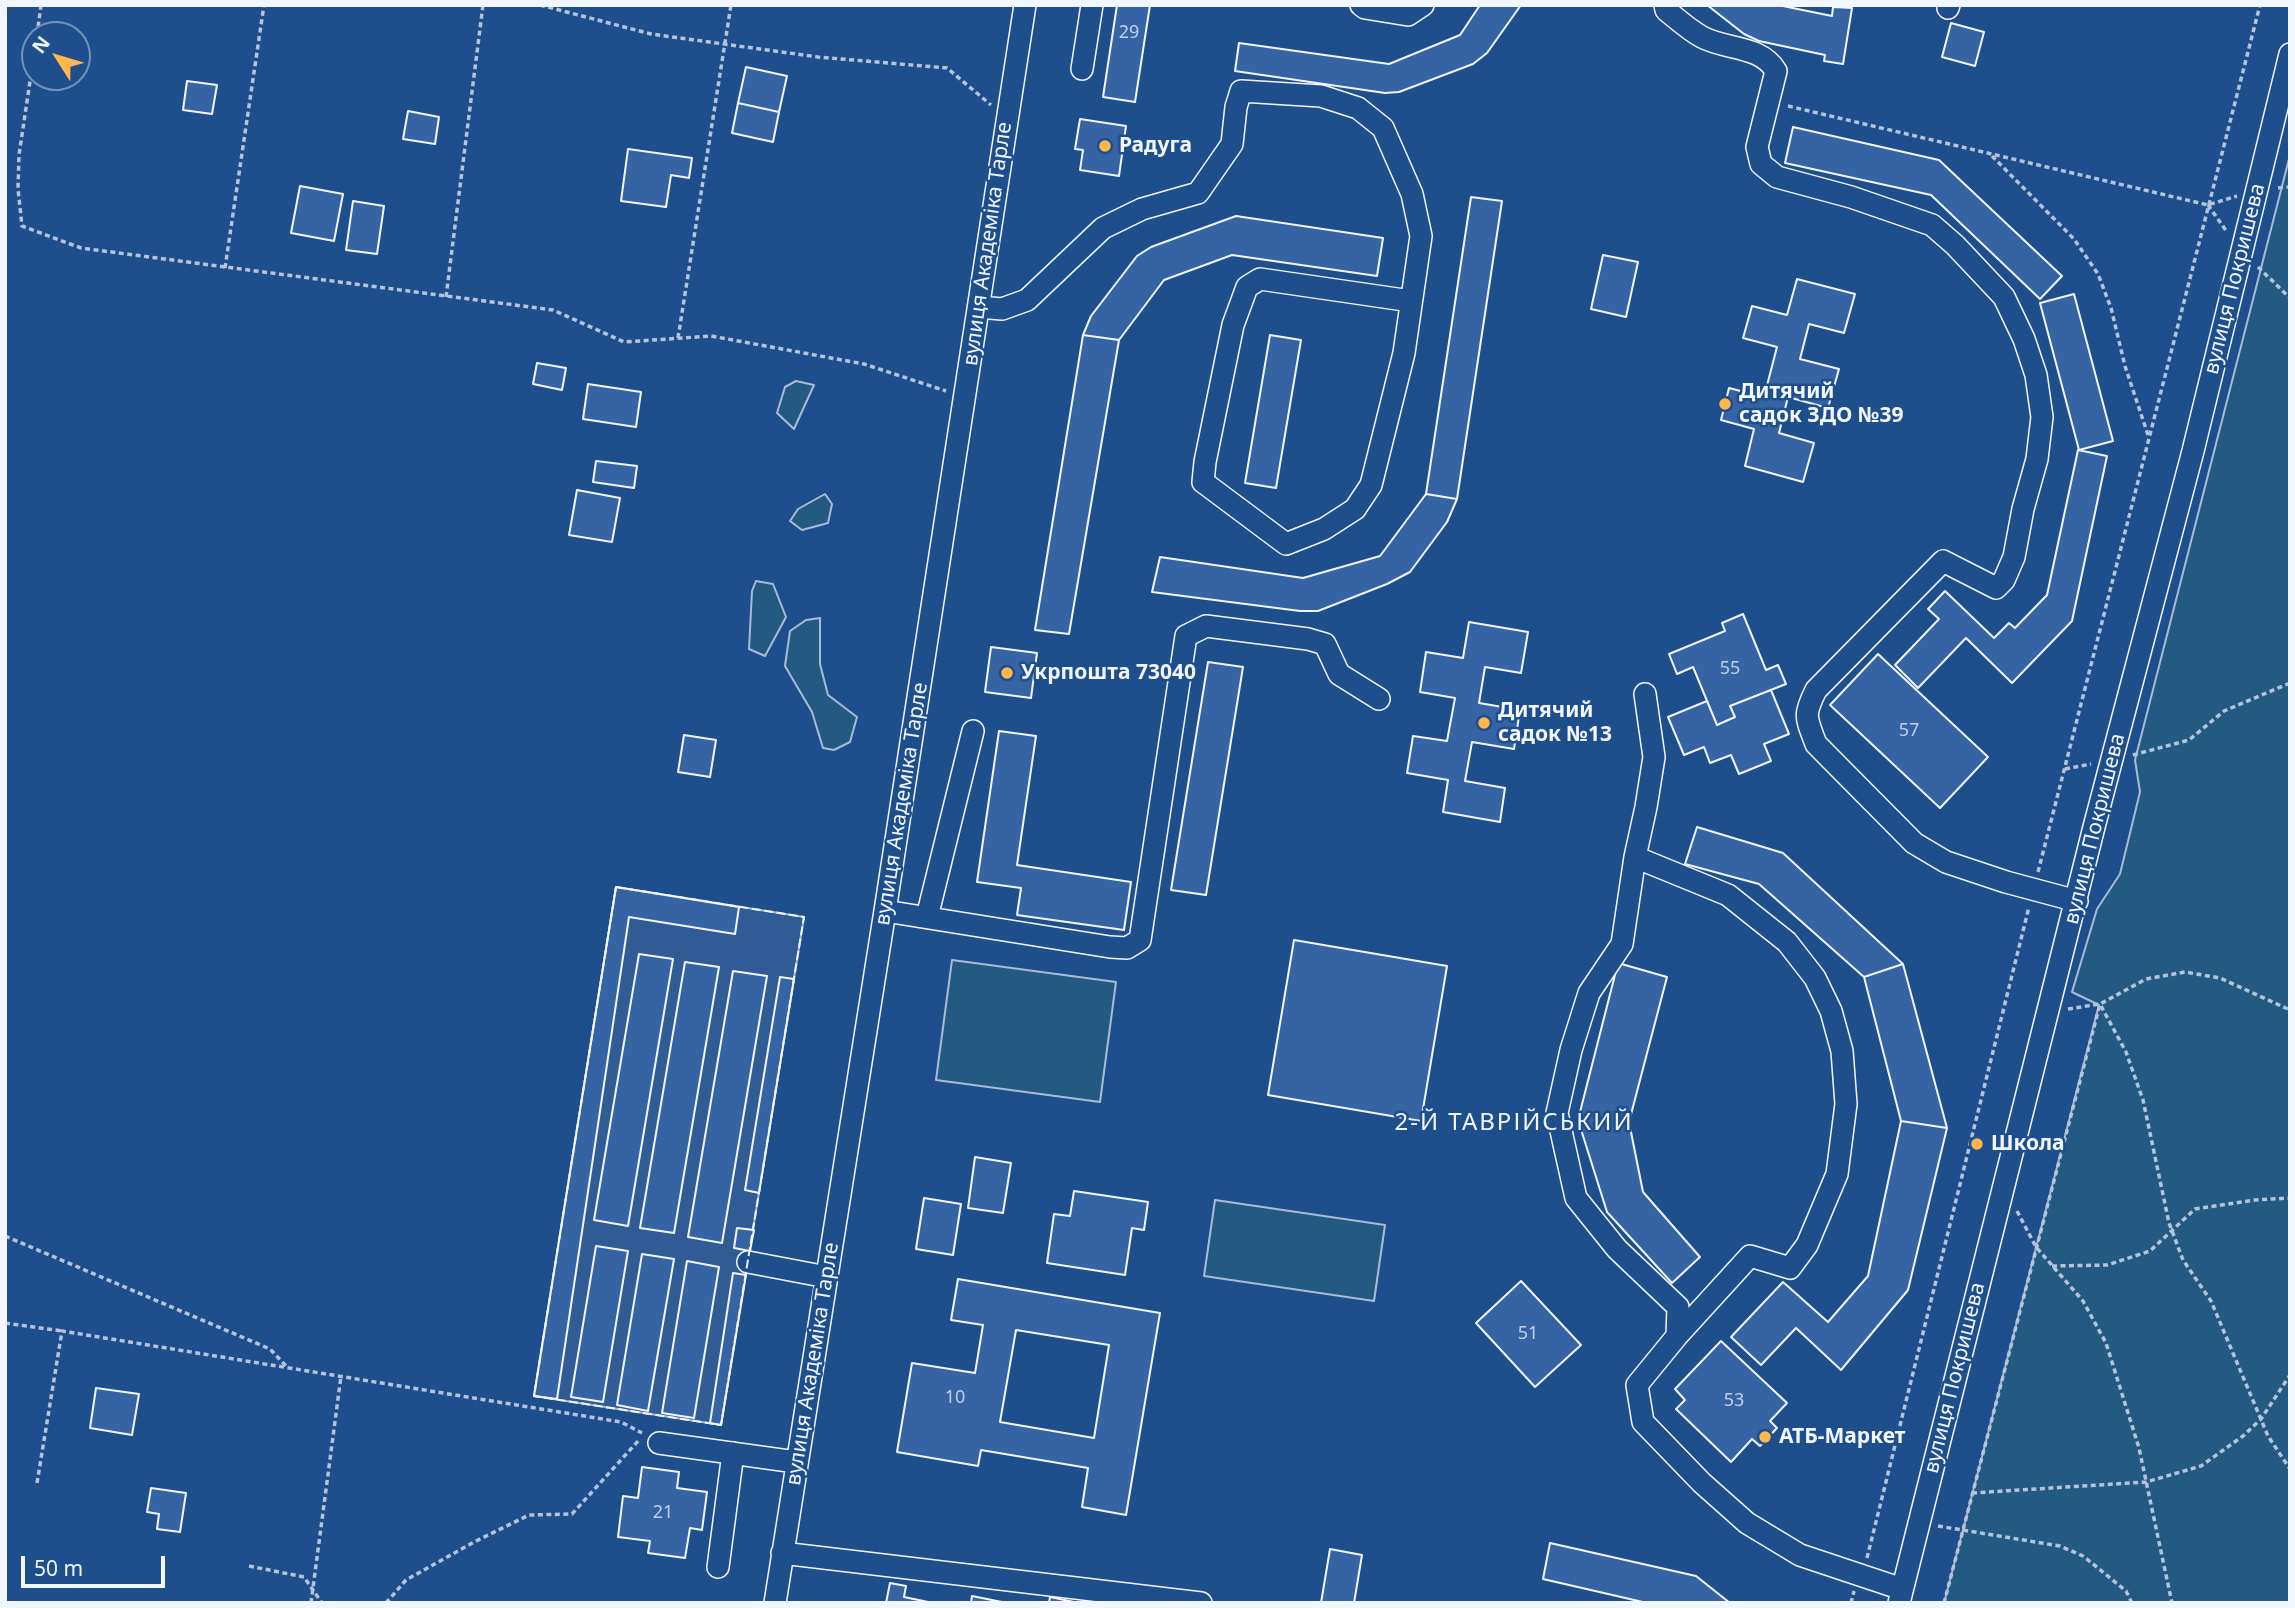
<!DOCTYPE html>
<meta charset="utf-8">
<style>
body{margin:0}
#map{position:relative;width:2295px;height:1608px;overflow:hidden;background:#1f4e8c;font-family:"Noto Sans",sans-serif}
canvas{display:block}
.frame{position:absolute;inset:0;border:7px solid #f2f6ff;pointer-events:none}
.north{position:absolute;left:21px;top:21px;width:70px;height:70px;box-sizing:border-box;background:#1f4e8c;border:2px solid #7391ba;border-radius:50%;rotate:307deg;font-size:19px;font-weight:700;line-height:28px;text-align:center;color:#f2f6ff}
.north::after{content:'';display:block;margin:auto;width:24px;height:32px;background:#ffb74d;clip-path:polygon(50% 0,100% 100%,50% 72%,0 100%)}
.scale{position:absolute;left:21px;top:1556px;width:144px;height:32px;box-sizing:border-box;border:4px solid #f2f6ff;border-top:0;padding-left:9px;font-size:21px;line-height:24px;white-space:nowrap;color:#f2f6ff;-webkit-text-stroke:5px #1f4e8c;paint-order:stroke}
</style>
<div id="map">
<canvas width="2295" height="1608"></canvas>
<div class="frame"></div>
<div class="north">N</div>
<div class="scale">50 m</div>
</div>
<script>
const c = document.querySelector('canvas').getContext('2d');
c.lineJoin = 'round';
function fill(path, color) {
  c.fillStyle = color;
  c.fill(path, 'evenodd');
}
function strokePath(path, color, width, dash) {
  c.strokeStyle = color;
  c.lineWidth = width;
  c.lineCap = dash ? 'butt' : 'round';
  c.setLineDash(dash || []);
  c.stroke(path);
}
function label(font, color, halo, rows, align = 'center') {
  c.font = font + ' "Noto Sans",sans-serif';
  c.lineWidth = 5;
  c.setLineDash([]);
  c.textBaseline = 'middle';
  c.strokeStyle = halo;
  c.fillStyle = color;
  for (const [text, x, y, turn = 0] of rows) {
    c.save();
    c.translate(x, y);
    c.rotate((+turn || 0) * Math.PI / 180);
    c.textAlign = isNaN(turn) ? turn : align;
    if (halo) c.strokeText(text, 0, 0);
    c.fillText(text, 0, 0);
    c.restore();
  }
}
const green = new Path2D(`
 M2290 155V1603H1944L2099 1005 2072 992 2097 909 2120 874 2140 792 2135 760Z
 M796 381 814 385 794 429 777 413 785 387Z
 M825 494 832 504 828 523 802 530 790 521 798 509Z
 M756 581 773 584 786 617 765 656 749 649 752 591Z
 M820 618V664L828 695 857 717 850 742 834 750 823 748 812 712 785 666 790 631 806 620Z
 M952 960 1116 982 1100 1102 936 1080Z
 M1215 1200 1385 1225 1374 1301 1204 1276Z`);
const parking = new Path2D(`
 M616 887 804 917 721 1425 534 1396Z`);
const building = new Path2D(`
 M1117 5H1150L1135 102 1103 97Z
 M1480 5H1521L1487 53 1473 64 1399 92 1385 93 1235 71 1239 43 1389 64 1460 35Z
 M1707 5H1778L1832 16 1833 7 1852 8 1843 64 1824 61 1825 55 1759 41 1744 34Z
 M1951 23 1984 32 1975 66 1942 57Z
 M746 67 787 76 779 112 738 103Z
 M187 81 217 85 212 114 183 110Z
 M738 103 779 112 773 142 732 133Z
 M408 111 439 117 435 144 403 139Z
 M1080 119 1126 126 1119 176 1080 170 1083 150 1075 149Z
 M1793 127 1939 160 2062 276 2040 299 1931 195 1785 163Z
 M628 149 692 158 689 178 671 175 666 207 621 201Z
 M300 186 343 194 334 241 291 233Z
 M1471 197 1502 201 1457 499 1426 494Z
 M353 201 384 206 377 254 346 250Z
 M1236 216 1383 238 1377 276 1232 255 1164 280 1119 340 1083 335 1091 316 1137 256 1151 247Z
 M1603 255 1638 262 1626 317 1591 309Z
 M1797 279 1855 294 1844 333 1809 324 1800 359 1839 369 1828 408 1788 397 1779 433 1814 443 1803 482 1745 466 1754 429 1721 420 1729 388 1764 397 1777 347 1743 338 1752 306 1787 315Z
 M2074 294 2113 441 2079 450 2040 303Z
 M1083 335 1119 340 1069 634 1035 630Z
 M1270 335 1301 340 1276 488 1245 483Z
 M537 363 566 368 562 390 533 384Z
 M588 384 641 392 636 427 583 419Z
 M2078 450 2107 456 2072 621 2012 683 1966 638 1918 688 1895 665 1939 619 1928 609 1945 591 1994 638 2009 623 2015 628 2047 595Z
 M596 461 637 466 634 488 593 482Z
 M577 490 620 498 612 542 569 535Z
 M1426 494 1457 499 1447 522 1410 572 1387 584 1318 611H1300L1152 592 1160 557 1303 578 1380 556Z
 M1743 614 1766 670 1778 665 1786 684 1730 706 1735 717 1717 725 1693 667 1677 674 1669 654 1725 631 1722 623Z
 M1469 622 1528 632 1521 673 1485 667 1479 703 1520 710 1514 749 1472 742 1465 781 1505 788 1500 822 1443 812 1448 780 1407 773 1413 736 1447 741 1455 698 1420 692 1426 652 1463 658Z
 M991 647 1037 653 1031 698 985 692Z
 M1878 654 1988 757 1940 808 1830 705Z
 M1208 662 1243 667 1206 895 1171 890Z
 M1771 690 1789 734 1764 744 1771 761 1739 774 1731 755 1710 763 1704 747 1684 755 1668 717 1707 701 1717 725 1735 717 1730 706Z
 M999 731 1036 736 1017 865 1131 882 1124 930 1017 915 1021 888 977 882Z
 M684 735 716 740 710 777 678 772Z
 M1697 827 1783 853 1903 964 1864 977 1759 884 1685 864Z
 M616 887 739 907 735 934 629 917 557 1399 534 1396Z
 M1294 940 1447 966 1421 1121 1268 1095Z
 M639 954 673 959 628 1226 594 1220Z
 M685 962 719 967 674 1233 640 1228Z
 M1618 963 1667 977 1629 1122 1643 1192 1700 1257 1672 1283 1607 1212 1578 1120Z
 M1903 964 1947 1128 1901 1121 1864 977Z
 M733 971 767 976 722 1243 688 1237Z
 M780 977 794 979 759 1193 745 1190Z
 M1901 1121 1947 1128 1908 1290 1841 1370 1796 1328 1761 1365 1731 1337 1783 1282 1828 1322 1868 1276Z
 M975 1157 1011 1163 1003 1213 968 1208Z
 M1074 1191 1148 1202 1144 1230 1132 1228 1125 1275 1047 1263 1054 1214 1070 1216Z
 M924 1198 961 1204 953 1255 916 1249Z
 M737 1228 754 1230 750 1251 734 1248Z
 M596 1246 628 1251 603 1402 571 1397Z
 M642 1254 674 1259 648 1411 617 1405Z
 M687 1261 719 1267 694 1418 662 1413Z
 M733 1273 746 1275 721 1425 710 1423Z
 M958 1279 1160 1313 1126 1515 1082 1507 1088 1468 981 1450 978 1466 897 1452 912 1363 975 1373 983 1325 951 1320ZM1016 1330 1109 1345 1094 1438 1000 1422Z
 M1521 1281 1581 1345 1535 1387 1476 1323Z
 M1721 1341 1787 1403 1770 1421 1777 1428 1760 1446 1752 1439 1731 1462 1676 1409 1685 1400 1675 1389Z
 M96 1388 139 1394 132 1435 90 1428Z
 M642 1467 679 1472 677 1488 707 1492 702 1530 690 1528 685 1558 648 1553 650 1541 618 1537 623 1496 638 1498Z
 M151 1488 186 1493 180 1532 157 1529 159 1514 147 1512Z
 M1550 1543 1696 1576 1730 1603H1647L1543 1579Z
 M1330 1549 1362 1555 1354 1603H1321Z
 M890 1583 906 1586 904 1597 933 1603H886Z
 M972 1596 1007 1603H971Z
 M1050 1597 1079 1603H1049Z`);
const path = new Path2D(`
 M540 5 651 34 818 57 947 68 991 105
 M37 35 41 5
 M35 48 19 155 18 189 22 226 81 248 553 310 624 342 711 336 864 364 946 391
 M1788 106 2208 205 2237 196
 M1992 156 2074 239 2098 274 2111 308 2125 366 2148 435
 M2278 188 2290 187
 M2208 205 2227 232
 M2258 267 2290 298
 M225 268 264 5
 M446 297 483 5
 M678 338 731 5
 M2133 755 2189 740 2224 711 2290 683
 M2065 769 2091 764
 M2038 872 2260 5
 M2101 1006 2126 1052 2143 1100 2169 1223 2183 1260 2211 1301 2268 1436 2290 1469
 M2068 1009 2100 1004 2146 979 2185 972 2220 978 2290 1010
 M2017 1211 2036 1247 2083 1301 2106 1343 2139 1448 2172 1603
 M5 1236 270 1349 286 1366
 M2052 1266 2107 1265 2150 1251 2195 1209 2255 1200 2290 1198
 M5 1323 62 1331
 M37 1483 62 1331 621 1422 642 1433
 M1972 1493 2146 1482 2201 1466 2243 1436 2261 1419 2290 1375
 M1938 1526 2060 1546 2083 1556 2098 1568 2126 1591 2132 1603
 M1867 1558 2029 907
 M249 1566 304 1577 322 1603
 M311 1603 341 1376
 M386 1603 406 1580 474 1542 529 1515 572 1514 639 1440
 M1851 1603 1854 1591
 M1944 1603 2100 1004`);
const minor = new Path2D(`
 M1361 5 1365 8 1408 15 1423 5
 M1665 5 1666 10C1677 19 1689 30 1702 37 1726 50 1761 45 1776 71L1757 147 1761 164 1777 177 1851 197 1932 225 1955 245 2004 297 2024 339 2036 375 2042 417 2037 459 2023 509 2014 557 2004 580 1996 588 1943 561 1816 690C1803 716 1806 717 1816 744L1914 843 1946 862 2006 882 2077 901
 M1948 8 1949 5
 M1082 69 1092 5
 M979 307 1002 309 1027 300 1103 228 1142 209 1198 193 1232 144 1236 107 1241 91 1321 96 1358 108 1383 128 1412 194 1421 236 1404 353 1371 485 1355 509 1324 529 1286 544 1203 482 1205 462 1233 325 1247 287 1260 279 1411 301
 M1645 694 1654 757 1646 807 1635 857 1622 944 1589 993 1571 1050 1557 1113 1576 1198 1617 1249 1678 1307 1677 1336 1637 1385 1643 1422 1702 1483 1747 1523 1800 1555 1902 1589
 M1635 857 1728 895 1787 942 1815 978 1831 1011 1842 1051 1846 1104 1837 1174 1807 1245 1790 1268 1750 1256 1677 1336
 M885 911 1110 947 1127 948 1140 940 1186 636 1206 626 1308 639 1325 644 1339 674 1379 699
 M927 917 973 731
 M748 1262 827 1277
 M659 1443 796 1462
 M782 1553 1201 1603
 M718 1567 733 1453
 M775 1603 885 911 1025 5
 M1899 1603 2094 827 2193 451 2290 54`);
const fence = new Path2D(`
 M616 887 804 917 721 1425 534 1396Z`);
const markers = [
 [1105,146,7,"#ffb74d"],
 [1725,404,7,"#ffb74d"],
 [1007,673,7,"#ffb74d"],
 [1484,723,7,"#ffb74d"],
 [1977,1144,7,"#ffb74d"],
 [1765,1437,7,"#ffb74d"]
];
const numberNames = [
 ["29",1129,33],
 ["55",1730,669],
 ["57",1909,731],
 ["51",1528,1334],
 ["10",955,1398],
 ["53",1734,1401],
 ["21",663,1513]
];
const poiNames = [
 ["Радуга",1119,146],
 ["Дитячий",1739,392],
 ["садок ЗДО №39",1739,416],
 ["Укрпошта 73040",1021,673],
 ["Дитячий",1498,711],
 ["садок №13",1498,735],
 ["Школа",1991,1144],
 ["АТБ-Маркет",1779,1437]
];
const streetNames = [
 ["вулиця Академіка Тарле",988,244,-82],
 ["вулиця Покришева",2235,279,-76],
 ["вулиця Академіка Тарле",902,804,-81],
 ["вулиця Покришева",2095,829,-76],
 ["вулиця Академіка Тарле",813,1364,-81],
 ["вулиця Покришева",1955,1378,-76]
];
const quarterNames = [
 ["2-Й ТАВРІЙСЬКИЙ",1514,1123]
];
fill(green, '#245a82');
strokePath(green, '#a8bbd7', 2);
fill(parking, '#305b95');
strokePath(parking, '#a8bbd7', 2);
fill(building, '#3563a3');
strokePath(building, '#f2f6ff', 2);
strokePath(minor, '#f2f6ff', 24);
strokePath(path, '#b3c4dc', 3.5, [5, 3.5]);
strokePath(minor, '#1f4e8c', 21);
strokePath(fence, '#f2f6ff', 2, [9, 3.5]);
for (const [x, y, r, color] of markers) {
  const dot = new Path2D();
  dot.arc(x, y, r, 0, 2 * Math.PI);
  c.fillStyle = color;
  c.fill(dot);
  strokePath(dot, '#1f4e8c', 2.5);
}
label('18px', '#c3d1e8', null, numberNames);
label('bold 21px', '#f2f6ff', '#1f4e8c', poiNames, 'left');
label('21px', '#f2f6ff', '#1f4e8c', streetNames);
c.letterSpacing = '2px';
label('24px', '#f2f6ff', '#1f4e8c', quarterNames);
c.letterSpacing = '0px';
</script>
